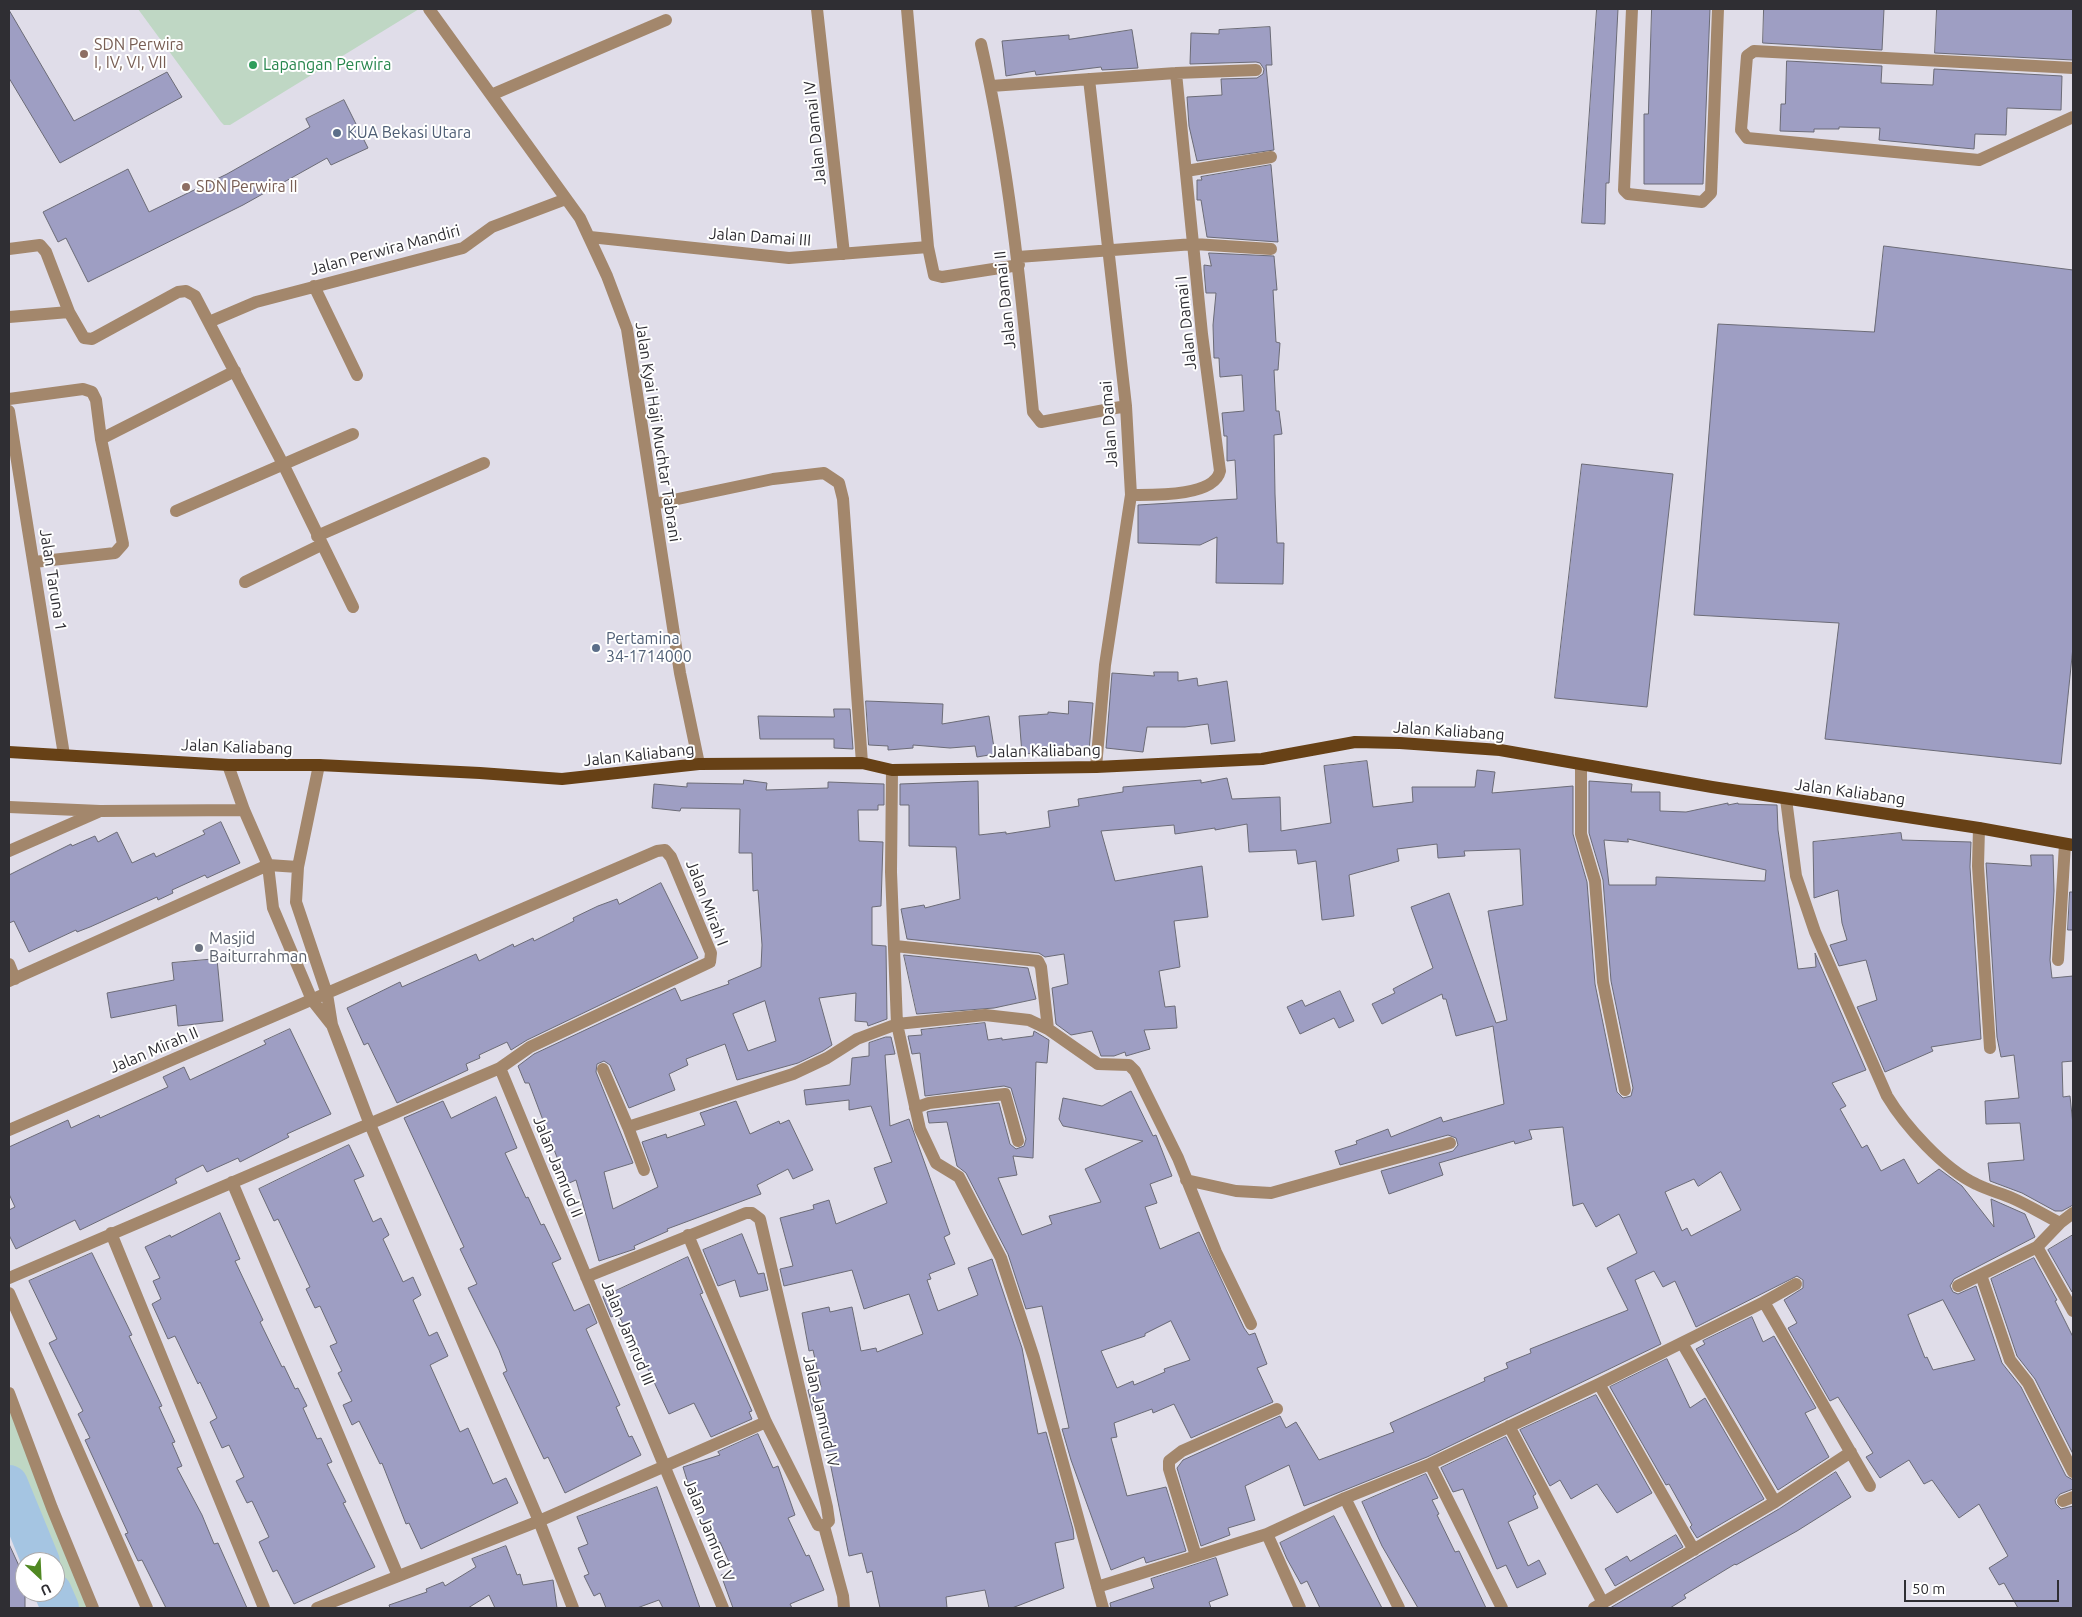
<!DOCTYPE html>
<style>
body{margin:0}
#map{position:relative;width:2082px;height:1617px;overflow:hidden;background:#e0dde9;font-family:Ubuntu,sans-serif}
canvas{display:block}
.frame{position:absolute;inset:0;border:10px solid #2f2e33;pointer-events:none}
.north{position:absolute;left:15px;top:1552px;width:50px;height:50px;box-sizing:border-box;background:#fff;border:1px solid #acabad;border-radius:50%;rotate:155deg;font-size:14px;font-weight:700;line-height:20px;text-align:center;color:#2f2e33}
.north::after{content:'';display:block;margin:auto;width:18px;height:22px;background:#508822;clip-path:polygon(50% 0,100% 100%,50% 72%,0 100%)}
.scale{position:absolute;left:1904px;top:1580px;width:155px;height:22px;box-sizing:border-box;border:2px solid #2f2e33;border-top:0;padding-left:6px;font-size:15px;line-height:18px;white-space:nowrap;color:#2f2e33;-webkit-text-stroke:4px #fff;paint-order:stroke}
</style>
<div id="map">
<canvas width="2082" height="1617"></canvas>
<div class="frame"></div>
<div class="north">U</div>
<div class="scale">50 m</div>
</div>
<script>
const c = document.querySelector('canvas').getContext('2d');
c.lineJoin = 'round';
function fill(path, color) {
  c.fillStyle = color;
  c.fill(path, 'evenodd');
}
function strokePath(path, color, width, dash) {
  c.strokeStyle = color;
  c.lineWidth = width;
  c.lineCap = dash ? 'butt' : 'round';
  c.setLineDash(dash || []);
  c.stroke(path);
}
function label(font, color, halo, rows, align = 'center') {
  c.font = font + ' Ubuntu,sans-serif';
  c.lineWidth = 4;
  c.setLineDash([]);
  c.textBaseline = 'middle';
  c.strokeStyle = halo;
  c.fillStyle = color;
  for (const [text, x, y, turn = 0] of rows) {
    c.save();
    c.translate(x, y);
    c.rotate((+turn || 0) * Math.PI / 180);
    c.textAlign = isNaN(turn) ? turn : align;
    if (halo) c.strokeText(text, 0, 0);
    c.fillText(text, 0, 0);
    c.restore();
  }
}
const green = new Path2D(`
 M138 9H419L230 125H224L221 122Z
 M9 1393 93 1608H60L53 1592 55 1562H41L9 1484Z`);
const river = new Path2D(`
 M9 1484 41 1562
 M53 1592 60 1608`);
const building = new Path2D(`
 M1597 9H1618L1609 183H1606L1605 224 1582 223Z
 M1652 9H1710L1703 184H1644V114H1648Z
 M1764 9H1884L1882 50 1763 43Z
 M1937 9H2073V60L1935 53Z
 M9 10 74 121 167 72 182 97 60 163 9 78Z
 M1270 27 1272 65H1266L1274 150 1197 161 1189 126 1187 97 1222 95 1221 79 1257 78 1263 74 1264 69 1260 63 1256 62 1190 64 1191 33 1219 34V30Z
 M1132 30 1138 68 1102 70 1101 67 1036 75 1035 71 1006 76 1002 41 1069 35V39Z
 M1787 61 1882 66 1881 83 1933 85 1934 69 2062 76 2061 110 2007 108 2006 135 1975 134 1974 149 1879 140 1880 128 1839 127V129H1814V132L1780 131 1781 104H1785Z
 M344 100 368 148 331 165 327 158 243 205 88 282 66 238 58 242 43 212 128 169 149 212 227 174 310 127 306 119Z
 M1271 165 1278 242 1207 237 1201 200H1197V180H1202L1201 177Z
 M1884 246 2073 270V647L2061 764 1825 739 1839 623 1694 615 1718 324 1874 332Z
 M1209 253 1274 256 1277 290H1273L1276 342 1280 343 1278 370H1274L1276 411H1279L1282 434 1274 435 1275 494 1277 543H1284L1283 584 1216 583 1217 537 1200 545 1138 543V505L1237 499 1235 460 1227 461V436H1224L1222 413 1244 411 1242 375 1220 377 1219 358H1214L1213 325 1216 293H1206L1204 270V265L1211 266Z
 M1582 464 1673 474 1647 707 1555 698Z
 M1154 672H1178V681L1197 678 1198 686 1227 681 1235 741 1211 744 1208 724 1185 727H1147L1143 752 1106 748 1112 673 1154 676Z
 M866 701 943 704 942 724 989 716 995 754 977 757 975 746 950 748 913 745V748L888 750V746L869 745Z
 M1069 701 1093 703 1089 751 1038 746V753L1022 754 1019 716 1048 714V712L1068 714Z
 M834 709H850L853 749 834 748V739H760L758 716 834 717Z
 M1367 761 1373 807 1413 802 1412 787H1475L1477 770 1495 772 1492 793 1573 786V834L1587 882 1595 984 1617 1092 1623 1098 1631 1096 1633 1088 1611 981 1603 880 1589 833V781L1632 784 1631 792H1660V811L1686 812 1728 803V805L1738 803V804L1777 805 1778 830 1798 969 1816 967 1815 953 1866 1070 1832 1083 1846 1106 1840 1109 1862 1148 1867 1145 1881 1171 1904 1159 1918 1184 1939 1169 1962 1186 1994 1227 1991 1199 2025 1214 2035 1237 1954 1279 1950 1286 1953 1292 1958 1294 1976 1286 2002 1363 2021 1387 2066 1476 2073 1480V1489L2060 1494 2055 1500 2056 1504 2061 1509 2073 1506V1608H2018L2004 1583 1999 1585 1989 1568 2008 1556 1979 1504 1959 1518 1932 1480 1924 1484 1909 1460 1880 1478 1866 1457 1873 1453 1838 1397 1830 1401 1788 1328 1797 1323 1784 1300 1803 1288V1280L1797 1276 1696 1327 1675 1281 1663 1287 1654 1271 1635 1280 1661 1344 1427 1457 1320 1500 1304 1506 1289 1465 1245 1486 1255 1520 1228 1528 1230 1535 1201 1546 1177 1468 1183 1460 1280 1416 1286 1428 1296 1422 1319 1460 1394 1432 1390 1423 1485 1381 1484 1378 1508 1368 1506 1363 1531 1353 1530 1349 1628 1310 1607 1268 1637 1253 1619 1214 1596 1227 1583 1203 1573 1206 1563 1127 1529 1130 1532 1139 1515 1144 1514 1141 1439 1163 1443 1175 1389 1194 1381 1171 1453 1151 1458 1145 1456 1138 1448 1135 1340 1165 1335 1151 1357 1144 1356 1141 1388 1129 1391 1137 1441 1117 1443 1122 1504 1104 1493 1026 1456 1036 1446 999H1443L1442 994 1382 1024 1372 1004 1395 993 1393 989 1433 968 1411 907 1449 893 1496 1023 1507 1020 1488 911 1523 905 1520 849 1464 851 1465 856 1438 858 1437 844 1397 849 1399 861 1349 875 1354 916 1322 920 1316 861 1298 864 1296 850 1249 852 1247 824 1215 830V828L1175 834 1174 825 1101 831 1115 881 1202 866 1208 917 1174 921 1180 967 1159 971 1165 1007 1175 1006 1177 1028 1144 1030 1150 1049 1126 1056 1125 1052 1114 1056H1101L1092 1031 1071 1035 1056 1024 1052 988 1068 984 1064 954 1045 957 1039 953 907 939 901 909 924 905 925 908 960 899 956 847 909 846V805H900V784L978 781 979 835 1006 832V834L1050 827 1048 811 1079 806 1078 799 1123 792V787L1201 780V783L1227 778 1232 799 1280 797 1281 831 1331 823 1324 766ZM1628 839 1766 870 1765 881 1656 877V885H1609L1604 840 1628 842ZM1721 1172 1741 1210 1691 1236 1687 1228 1682 1231 1665 1192 1694 1179 1698 1186ZM1943 1300 1975 1360 1933 1370 1927 1357 1925 1358 1908 1315Z
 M744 780 767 783 766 790 828 788V782L884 784V805H878V810H858L859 841 883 842 881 906 872 907V945L886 946 887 1019 868 1026 867 1022 855 1021 856 993 819 998 832 1045 823 1051 798 1063 737 1080 725 1044 686 1059 688 1065 669 1074 675 1090 629 1108 610 1065 604 1061 597 1064 596 1072 633 1163 604 1172 613 1209 658 1187 642 1142 666 1134 667 1138 705 1125 700 1113 736 1101 750 1134 779 1121 780 1124 789 1120 813 1170 793 1179 788 1169 757 1185 761 1194 667 1229 668 1231 634 1246 635 1249 599 1261 576 1180 567 1184 529 1083H525L518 1066 534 1054 675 988 681 1001 729 984 728 981 761 967 762 945 758 890 753 891 752 853H739L740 809 681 808 680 811 652 808 654 784 687 787V783L743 784ZM765 1001 776 1041 748 1051 733 1014Z
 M221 822 240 863 207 878 205 875 172 890 173 893 158 900 157 897 90 927 77 932 76 930 29 952 14 921 9 923V875L71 844 72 846 95 836 98 842 117 832 132 863 154 853 156 857 205 834 203 831Z
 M1901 833 1902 840 1971 842 1970 867 1981 1039 1931 1047 1933 1051 1885 1072 1857 1007 1877 1000 1866 960 1839 966 1830 945 1847 940 1842 923 1838 890 1814 898 1813 842Z
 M2031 855H2053L2054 891 2050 960 2052 978 2073 976V1061L2062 1062 2063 1097 2070 1096 2073 1125V1205L2062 1211H2055L2022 1193 1990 1181 1988 1163 2024 1160 2020 1123 1986 1124 1985 1101 2019 1098 2014 1055 2001 1057 1997 1037 1986 863 2031 866Z
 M661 883 698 958 527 1040 511 1050 507 1042 479 1055 480 1058 466 1064 468 1070 397 1103 368 1043 364 1045 347 1008 400 982 402 987 476 954 479 961 513 944 514 947 533 938 534 941 574 921 573 918 598 906 617 899 619 904Z
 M2070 892H2073V930H2068Z
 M904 955 1028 968 1036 999 994 1008 917 1014Z
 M217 959 223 1021 178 1026 176 1005 111 1018 107 993 174 980 172 963Z
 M1340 991 1354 1021 1339 1028 1334 1018 1300 1034 1287 1007 1302 1000 1305 1006Z
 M985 1023 988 1040 1002 1038V1040L1033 1036 1034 1031 1049 1040 1047 1063 1036 1062 1033 1158 1013 1156 1017 1175 998 1178 1022 1235 1052 1224 1049 1216 1101 1202 1085 1169 1143 1141 1063 1126 1059 1119 1063 1098 1102 1106 1131 1091 1153 1136 1156 1135 1172 1176 1150 1184 1157 1203 1145 1207 1160 1249 1199 1232 1244 1328 1249 1335 1255 1333 1267 1364 1257 1368 1273 1402 1191 1438 1174 1404 1153 1413 1152 1409 1114 1423 1117 1437 1111 1438 1127 1496 1166 1487 1186 1551 1146 1563 1144 1557 1111 1570 1071 1460 1062 1429 1069 1428 1042 1306 1026 1309 1008 1254 966 1173 957 1166 947 1122 929 1123 927 1112 931 1111 999 1103 1010 1144 1016 1149 1024 1146 1026 1139 1011 1088 1004 1086 925 1096 920 1053 912 1054 908 1036 922 1035 921 1030ZM1171 1321 1190 1360 1164 1369 1165 1372 1134 1385 1133 1381 1117 1388 1101 1351 1145 1336V1334Z
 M290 1029 331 1114 287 1134 289 1137 240 1162 238 1158 207 1172 203 1165 175 1179 177 1183 80 1230 75 1220 16 1249 9 1235V1210L15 1207 9 1194V1147L68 1120 71 1128 99 1115 100 1118 168 1087 163 1077 184 1067 190 1080 266 1044 264 1041Z
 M886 1037H891L895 1054 885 1055 890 1126 909 1119 950 1234 944 1237 955 1264 929 1274 931 1279 927 1280 938 1311 978 1295 968 1268 992 1259 1022 1348 1038 1434 1046 1432 1073 1529 1074 1539 1055 1543 1064 1588 1012 1608H989L985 1590 946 1597 947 1608H880L872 1571 867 1573 862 1553 849 1556 819 1408 813 1410 808 1390 821 1387 813 1350 809 1351 802 1313 829 1307 830 1312 852 1307 861 1351 876 1348 877 1352 923 1334 909 1294 864 1309 852 1270 784 1286 780 1269 793 1266 780 1218 814 1209 813 1205 829 1200 836 1224 887 1203 874 1168 892 1162 871 1106 849 1110V1100L806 1105 804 1090 850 1085 852 1058 869 1056V1043Z
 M496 1097 517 1148 505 1153 526 1198 528 1197 541 1225 544 1224 561 1259 552 1263 574 1311 589 1304 597 1323 586 1329 620 1405 616 1407 629 1437 632 1436 641 1455 565 1493 548 1457 544 1459 503 1373 507 1371 499 1350 468 1288 477 1284 460 1249 464 1247 404 1118 443 1101 451 1118Z
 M349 1145 364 1176 354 1180 373 1222 381 1218 389 1235 383 1239 403 1282 413 1277 421 1295 413 1300 429 1336 437 1332 448 1356 430 1365 460 1432 468 1428 493 1484 506 1478 518 1503 421 1549 409 1523 406 1524 382 1463 380 1464 359 1421 352 1425 343 1405 352 1401 338 1373 342 1371 330 1346 337 1343 320 1306 315 1308 306 1289 310 1287 278 1219 274 1221 259 1189Z
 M220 1213 240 1259 235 1261 263 1320 260 1322 282 1367 284 1366 295 1389 298 1388 307 1406 303 1408 317 1439 321 1438 332 1462 327 1464 346 1502 343 1503 375 1567 294 1604 277 1570 273 1572 259 1542 269 1537 252 1501 247 1503 236 1481 244 1477 229 1445 222 1448 210 1422 217 1418 200 1382 198 1384 175 1336 168 1339 152 1304 161 1299 153 1281 160 1278 145 1247 170 1235 171 1237Z
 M742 1234 758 1274 764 1273 768 1290 740 1297 735 1280 718 1286 703 1250Z
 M2073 1235V1291L2072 1292 2048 1250Z
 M92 1253 132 1335 129 1336 162 1406 159 1407 175 1442 172 1443 182 1466 177 1468 202 1515 214 1544 218 1543 247 1608H166L142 1560 138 1561 125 1534 128 1533 85 1440 90 1438 78 1414 83 1411 49 1343 57 1339 29 1281Z
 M688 1257 703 1293 700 1294 752 1411 749 1412 752 1419 711 1437 694 1403 669 1414 639 1350 636 1351 618 1314 611 1317 603 1297Z
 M2034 1258 2057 1300 2055 1301 2073 1337V1454L2035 1379 2017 1356 1991 1279Z
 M1752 1317 1763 1342 1774 1336 1816 1408 1805 1413 1829 1457 1778 1490 1696 1349 1705 1344 1703 1341Z
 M1667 1359 1690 1408 1705 1398 1764 1499 1697 1538 1690 1527 1692 1525 1669 1484 1666 1485 1610 1387Z
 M1596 1395 1652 1493 1617 1513 1597 1484 1571 1499 1560 1480 1550 1486 1520 1430Z
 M758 1434 773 1468 778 1466 795 1515 788 1518 806 1556 809 1555 824 1590 790 1604 792 1608H733L721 1575 733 1571 720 1542 715 1543 709 1524 701 1526 683 1467 720 1455 718 1452Z
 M1506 1437 1536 1494 1533 1496 1538 1508 1508 1522 1528 1566 1539 1560 1546 1574 1517 1588 1506 1565 1497 1569 1463 1489 1453 1492 1441 1468Z
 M1836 1472 1851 1497 1797 1531 1736 1565 1735 1564 1684 1595 1686 1598 1670 1608H1610L1779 1509Z
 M1426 1474 1438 1498 1432 1500 1439 1514 1437 1515 1455 1552 1459 1551 1486 1608H1418L1382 1546 1362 1502Z
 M657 1487 700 1608H663L659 1600 637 1608H606L600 1593 594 1596 584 1576 589 1574 578 1548 588 1544 577 1517Z
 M1334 1516 1382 1608H1320L1307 1581 1301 1584 1287 1559 1280 1543Z
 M1676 1535 1683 1547 1615 1586 1605 1569 1627 1556 1630 1561Z
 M9 1544 25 1579V1608H9Z
 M506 1546 517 1575 520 1574 523 1585 553 1580 557 1608H495L489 1595 468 1608H390L389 1605 427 1592 426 1589 443 1582 445 1586 476 1567 472 1559Z
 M1216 1558 1228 1595 1209 1602 1211 1608H1111L1110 1603 1154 1588 1151 1579Z`);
const minor = new Path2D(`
 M429 9 580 218 607 276 627 329 680 673 699 764
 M817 9 844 254
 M907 9 928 247 934 275 942 277 1019 265
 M1632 9 1624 190 1628 194 1702 202 1711 193 1718 9
 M981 44C1009 165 1021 289 1033 412L1041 422 1126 406
 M2073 68 1754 51 1747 56 1741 130 1747 138 1979 160 2073 117
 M1089 79 1126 406 1131 495 1105 665 1096 767
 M991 86 1176 73 1256 70
 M491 95 666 20
 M1186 171 1271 157
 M590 237 789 258 928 247
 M9 249 40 245 46 252 69 312 84 338 92 339 178 292 186 291 195 296 284 466 353 607
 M1018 257 1194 244 1271 249
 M314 286 357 375
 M9 317 69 312
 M209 322 256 302 463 248 492 227 566 199
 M9 399 83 389 92 392 96 400 101 439 123 544 115 553 34 562
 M9 411 64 755
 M101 439 235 371
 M1131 495C1153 495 1214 497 1220 471L1202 334 1176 73
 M654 504 773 479 824 473 839 483 843 499 862 763
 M176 511 353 434
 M317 536 484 463
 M245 582 321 545
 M228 765 244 810 268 865 273 908 312 1000 331 1024
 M319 765 298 867 296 902 327 994 332 1025 369 1122 539 1521 573 1608
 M1581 765V834L1595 881 1603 982 1625 1090
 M892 770 891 872 897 1024 920 1129 936 1163 959 1177 1001 1258 1034 1358 1103 1608
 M1786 799 1796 876 1815 932 1887 1096C1905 1126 1944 1169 1976 1184 1988 1190 2000 1193 2012 1198 2028 1205 2044 1215 2060 1223
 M9 807 100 811 244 810
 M1979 828 1978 866 1990 1048
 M9 851 98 812
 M895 946 1038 961 1041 967 1048 1029
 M2058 960 2065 844
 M9 964 15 979
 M9 981 268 865 298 867
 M500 1068 723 1608
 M603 1069 628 1127
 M915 1108 929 1103 1005 1094 1018 1141
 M9 1130 657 851 665 850 671 857 711 953 710 962 530 1047 500 1068 9 1278
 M644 1170 628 1127 793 1074 827 1058 857 1039 897 1024 985 1015 1029 1020 1048 1029 1098 1064 1129 1065 1135 1071 1178 1158 1216 1252 1251 1324
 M1186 1180 1236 1191 1271 1193 1450 1143
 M232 1182 398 1576
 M111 1233 264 1608
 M688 1235 766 1422 818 1525 824 1526
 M2037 1247 2073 1311
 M1981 1275 2010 1360 2028 1383 2073 1472
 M586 1277 746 1213H752L760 1219 827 1507 829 1521 824 1526 843 1596 844 1608
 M1958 1286 2037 1247 2060 1223 2073 1213
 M9 1293 147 1608
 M1764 1302 1870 1486
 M1682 1343 1775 1502
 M1599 1384 1694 1550
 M9 1393 52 1508 93 1608
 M1509 1426 1603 1603
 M1430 1464 1502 1608
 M1345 1498 1399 1608
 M2063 1501 2073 1497
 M1267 1534 1300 1608
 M1196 1556 1169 1469V1461L1182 1451 1277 1409
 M1097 1587 1267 1534 1345 1498 1430 1464 1599 1384 1764 1302 1796 1284
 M317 1608 539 1521 766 1422
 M1594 1608 1775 1502 1851 1452`);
const major = new Path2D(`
 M9 752 228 765H319L480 773 562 779 699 764 862 763 892 770 1096 767 1262 759 1355 742 1400 743 1500 750 1712 787 1979 828 2073 845`);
const markers = [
 [84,54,5,"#8d6e63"],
 [253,65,5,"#2e9e5b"],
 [337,133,5,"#5c6f8a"],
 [186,187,5,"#8d6e63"],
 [596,648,5,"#5c6f8a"],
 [199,948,5,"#6b7280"]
];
const educationNames = [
 ["SDN Perwira",94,45],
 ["I, IV, VI, VII",94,63],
 ["SDN Perwira II",196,187]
];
const leisureNames = [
 ["Lapangan Perwira",263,65]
];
const serviceNames = [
 ["KUA Bekasi Utara",347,133],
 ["Pertamina",606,639],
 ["34-1714000",606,657]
];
const streetNames = [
 ["Jalan Damai IV",815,133,-96],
 ["Jalan Damai III",760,237,4],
 ["Jalan Perwira Mandiri",385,250,-15],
 ["Jalan Damai II",1005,300,-96],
 ["Jalan Damai I",1186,323,-96],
 ["Jalan Damai",1109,424,-94],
 ["Jalan Kyai Haji Muchtar Tabrani",658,432,81],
 ["Jalan Taruna 1",53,580,81],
 ["Jalan Kaliabang",1449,731,4],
 ["Jalan Kaliabang",237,747,2],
 ["Jalan Kaliabang",1045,751,-1],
 ["Jalan Kaliabang",639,755,-6],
 ["Jalan Kaliabang",1850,792,8],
 ["Jalan Mirah I",707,903,69],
 ["Jalan Mirah II",154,1050,-23],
 ["Jalan Jamrud II",558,1167,68],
 ["Jalan Jamrud III",628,1333,67],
 ["Jalan Jamrud IV",821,1411,77],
 ["Jalan Jamrud V",709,1530,68]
];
const worshipNames = [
 ["Masjid",209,939],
 ["Baiturrahman",209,957]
];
fill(green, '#bfd7c4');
strokePath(river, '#a5c5e2', 38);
fill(building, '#9e9ec3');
strokePath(building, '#6b6b76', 1);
strokePath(minor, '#a3876c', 12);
strokePath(major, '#674116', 12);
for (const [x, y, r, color] of markers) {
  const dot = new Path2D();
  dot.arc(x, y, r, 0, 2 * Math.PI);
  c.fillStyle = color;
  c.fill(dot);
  strokePath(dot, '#fff', 2);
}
label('16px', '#785e54', '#fff', educationNames, 'left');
label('16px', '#27864d', '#fff', leisureNames, 'left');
label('16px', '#4e5e75', '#fff', serviceNames, 'left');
label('16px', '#2f2e33', '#fff', streetNames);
label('16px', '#5b616d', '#fff', worshipNames, 'left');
</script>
